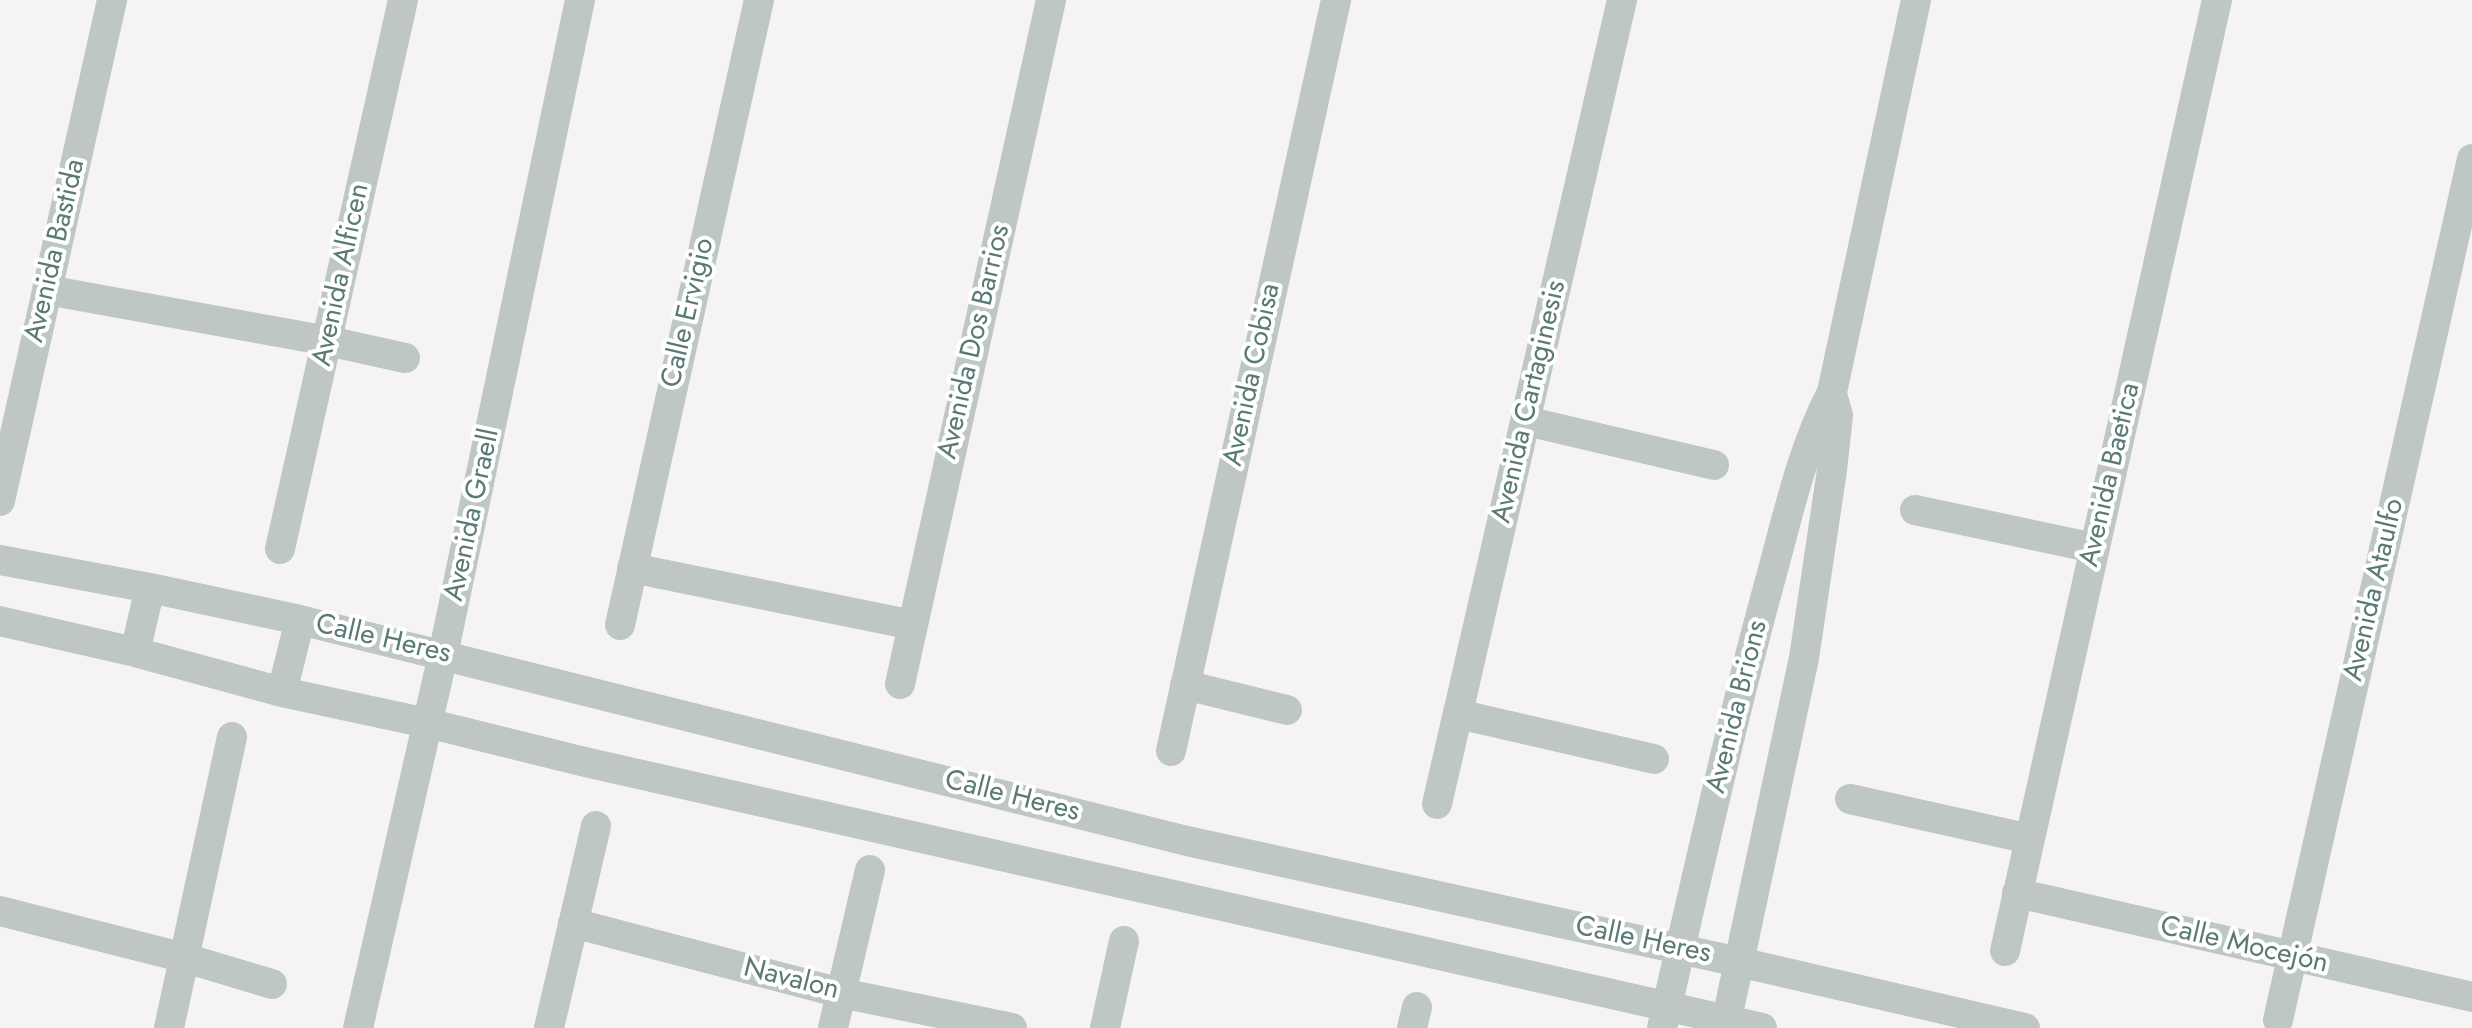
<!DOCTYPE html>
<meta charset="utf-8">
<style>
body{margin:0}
canvas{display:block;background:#f6f4f2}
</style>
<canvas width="2472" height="1028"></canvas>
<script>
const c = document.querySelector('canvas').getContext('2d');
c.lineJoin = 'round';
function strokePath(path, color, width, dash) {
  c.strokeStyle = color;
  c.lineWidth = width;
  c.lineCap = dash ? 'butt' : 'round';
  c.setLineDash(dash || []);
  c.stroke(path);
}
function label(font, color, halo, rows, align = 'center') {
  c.font = font + ' Jost,sans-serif';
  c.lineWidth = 8;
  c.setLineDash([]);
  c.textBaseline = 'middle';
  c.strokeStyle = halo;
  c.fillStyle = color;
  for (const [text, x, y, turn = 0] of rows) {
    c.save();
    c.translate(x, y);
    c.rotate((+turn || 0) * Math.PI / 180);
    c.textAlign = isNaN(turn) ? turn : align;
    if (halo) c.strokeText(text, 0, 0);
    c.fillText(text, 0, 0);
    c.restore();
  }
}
const street = new Path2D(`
 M47 290 328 341 405 358
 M1526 421 1714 465
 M0 501 112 0
 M1915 510 2094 548
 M280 549 403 0
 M0 560 150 588 300 620 1187 841 1739 962 2025 1028
 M632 568 913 625
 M0 621 135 652 282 692 427 723 585 762 1762 1028
 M620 625 759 0
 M135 652 150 588
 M900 684 1051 0
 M1185 685 1287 710
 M282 692 300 620
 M1458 714 1654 759
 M1171 751 1336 0
 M1850 799 2030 839
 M1437 804 1622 0
 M2017 893 2472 997
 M0 911 185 958 272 984
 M573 923 841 993 1012 1028
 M2005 951 2217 0
 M2278 1020 2472 159
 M169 1028 232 737
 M358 1028 443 655 580 0
 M549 1028 596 826
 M833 1028 870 870
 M1105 1028 1124 941
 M1412 1028 1417 1007
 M1662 1028C1697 877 1730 726 1771 577 1788 515 1802 449 1832 392L1916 0
 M1725 1028 1804 658 1832 470 1838 415 1832 394`);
const streetNames = [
 ["Avenida Bastida",56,251,-77],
 ["Avenida Alficen",342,275,-78],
 ["Calle Ervigio",689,313,-77],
 ["Avenida Dos Barrios",975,342,-77],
 ["Avenida Cobisa",1253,375,-78],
 ["Avenida Cartaginesis",1530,402,-77],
 ["Avenida Baetica",2111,475,-77],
 ["Avenida Graell",473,515,-78],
 ["Avenida Ataulfo",2375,590,-77],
 ["Calle Heres",383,640,13],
 ["Avenida Brions",1738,707,-76],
 ["Calle Heres",1012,797,14],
 ["Calle Heres",1643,941,12],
 ["Calle Mocejón",2244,946,13],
 ["Navalon",791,980,14]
];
strokePath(street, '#bec7c6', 30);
label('28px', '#5a7a75', '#fff', streetNames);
</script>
